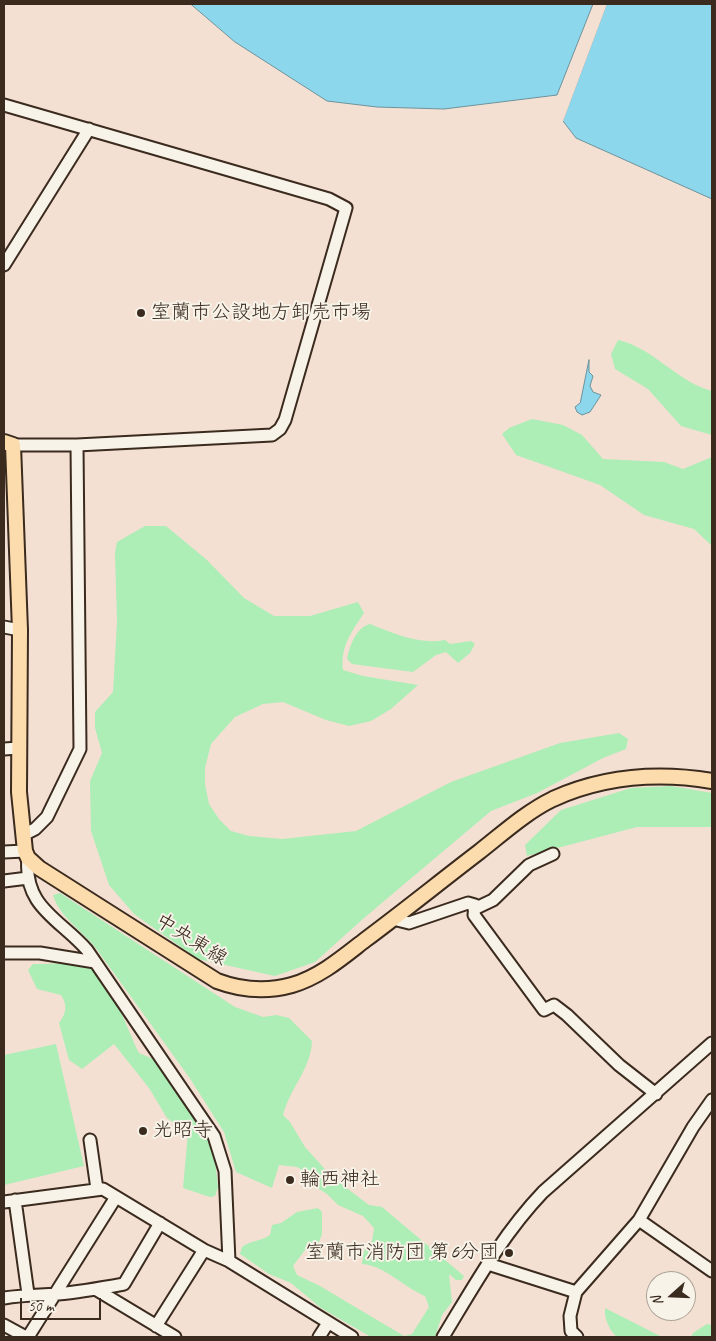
<!DOCTYPE html>
<meta charset="utf-8">
<style>
body{margin:0}
#map{position:relative;width:716px;height:1341px;overflow:hidden;background:#f3e0d3;font-family:Caveat,sans-serif}
canvas{display:block}
.frame{position:absolute;inset:0;border:5px solid #3b2a1e;pointer-events:none}
.north{position:absolute;left:646px;top:1271px;width:50px;height:50px;box-sizing:border-box;background:#f7f3e8;border:1px solid #aca397;border-radius:50%;rotate:250deg;font-size:14px;font-weight:700;line-height:20px;text-align:center;color:#3b2a1e}
.north::after{content:'';display:block;margin:auto;width:18px;height:22px;background:#3b2a1e;clip-path:polygon(50% 0,100% 100%,50% 72%,0 100%)}
.scale{position:absolute;left:20px;top:1298px;width:81px;height:22px;box-sizing:border-box;border:2px solid #3b2a1e;border-top:0;padding-left:6px;font-size:15px;line-height:18px;white-space:nowrap;color:#3b2a1e;-webkit-text-stroke:4px #f7f3e8;paint-order:stroke}
</style>
<div id="map">
<canvas width="716" height="1341"></canvas>
<div class="frame"></div>
<div class="north">N</div>
<div class="scale">50 m</div>
</div>
<script>
const c = document.querySelector('canvas').getContext('2d');
c.lineJoin = 'round';
function fill(path, color) {
  c.fillStyle = color;
  c.fill(path, 'evenodd');
}
function strokePath(path, color, width, dash) {
  c.strokeStyle = color;
  c.lineWidth = width;
  c.lineCap = dash ? 'butt' : 'round';
  c.setLineDash(dash || []);
  c.stroke(path);
}
function label(font, color, halo, rows, align = 'center') {
  c.font = font + ' Caveat,"Klee One",sans-serif';
  c.lineWidth = 4;
  c.setLineDash([]);
  c.textBaseline = 'middle';
  c.strokeStyle = halo;
  c.fillStyle = color;
  for (const [text, x, y, turn = 0] of rows) {
    c.save();
    c.translate(x, y);
    c.rotate((+turn || 0) * Math.PI / 180);
    c.textAlign = isNaN(turn) ? turn : align;
    if (halo) c.strokeText(text, 0, 0);
    c.fillText(text, 0, 0);
    c.restore();
  }
}
const green = new Path2D(`
 M618 340C654 348 677 382 712 391V435L681 426 648 389 615 369 611 354Z
 M532 419 563 425 582 435 603 459 664 462 683 469 712 457V546L694 529 644 515 600 485 516 455 502 434 509 428Z
 M145 526H166L207 560 244 598 274 616H310L358 602 364 613C352 631 340 647 343 670L363 676 418 685 391 709 371 721 349 726 326 720 283 702 263 704 235 717 211 744 205 768V784L209 804 219 819 231 831 249 836 282 839 356 831 451 782 560 743 619 733 628 739 626 749 603 758 537 793 491 811 364 918 315 962 275 976 198 959 134 914 109 885 91 831 90 781 102 753 95 728V712L113 692 117 621 115 553 117 542Z
 M370 624C393 633 419 645 445 640L450 644 471 641 475 644 470 653 458 663 446 652 436 655 413 672 352 664 347 659C350 646 355 628 370 624Z
 M671 786 712 793V827H637L527 856 525 845 561 810 631 788Z
 M60 893 235 1007 263 1017 276 1015 289 1018 312 1041C311 1069 290 1088 283 1115L290 1122 305 1147 332 1177 369 1205 382 1207 464 1276 462 1280H456L449 1274 452 1302 442 1315 435 1337H371L321 1308 291 1283 269 1274 240 1254 242 1247C251 1240 260 1242 270 1235L272 1225 281 1223 297 1212 318 1208 322 1212V1234L319 1242 305 1250 293 1266 297 1275 320 1286 404 1336 412 1334 429 1307 425 1296C403 1287 386 1266 362 1264 363 1255 364 1246 372 1241L374 1228 363 1216 338 1205 327 1194 311 1184 304 1171 297 1167 279 1165 272 1188 236 1172 224 1132 189 1077 95 947C81 930 59 916 53 895Z
 M33 964C49 964 67 963 83 964 106 966 129 1033 139 1053L153 1059 197 1117 214 1151 218 1187 215 1196 210 1197 183 1188 188 1133 167 1118 149 1088 114 1044 82 1069 69 1060 59 1023C66 1014 68 1005 61 995L37 989 28 970Z
 M56 1044 84 1166 4 1185V1055Z
 M605 1308 662 1337H617C609 1330 604 1318 605 1308Z
 M707 1324 712 1325V1337H691L693 1333Z`);
const water = new Path2D(`
 M191 4H593L557 95 444 109 377 107 327 101 235 42Z
 M607 4H712V199L576 138 563 121Z
 M589 360V372L593 376 590 386 593 392 601 395 590 412 582 415 577 412 575 407 580 403Z`);
const pier = new Path2D(`
 M605 4H607L562 124 560 120Z`);
const minor = new Path2D(`
 M4 105 329 199 346 208 285 420 280 429 272 435 77 445H13
 M4 265 89 129
 M4 627 20 630
 M4 749 19 748
 M23 835 35 829 47 817 80 749 77 445
 M4 852 25 851
 M28 858C23 907 60 919 87 950L214 1136 225 1171 229 1261
 M4 881 28 878
 M474 909 493 900 529 865 553 854
 M393 919 409 923 468 903 475 905 474 915 544 1010 554 1005 567 1015 619 1065 656 1094
 M4 953H40L95 962
 M90 1140 97 1189
 M15 1200 28 1294
 M4 1202 103 1189 204 1250 229 1261 352 1337
 M639 1220 712 1271
 M488 1264 576 1292
 M97 1290 175 1337
 M4 1298C22 1295 40 1295 58 1294 80 1292 102 1288 124 1284L160 1223
 M4 1325 26 1337
 M156 1326 204 1250
 M28 1337 116 1197
 M319 1337 328 1323
 M443 1337C474 1286 502 1235 543 1192L712 1043
 M577 1337 571 1331 570 1316 576 1292 639 1220 693 1127 712 1100`);
const major = new Path2D(`
 M4 442 13 445 20 630 19 792 25 851 28 858 39 868 217 981C241 990 267 992 292 985 320 977 343 957 365 940 404 911 441 881 479 852 502 834 526 812 553 799 604 776 657 772 712 781`);
const markers = [
 [141,313,5,"#3b2a1e"],
 [143,1131,5,"#3b2a1e"],
 [290,1180,5,"#3b2a1e"],
 [509,1253,5,"#3b2a1e"]
];
const poiNames = [
 ["室蘭市公設地方卸売市場",151,313],
 ["光昭寺",153,1131],
 ["輪西神社",300,1180],
 ["室蘭市消防団 第6分団",499,1253,"right"]
];
const streetNames = [
 ["中央東線",191,940,32]
];
fill(green, '#adedb6');
fill(water, '#8dd7ed');
strokePath(water, '#6c929a', 1);
fill(pier, '#f3e0d3');
strokePath(minor, '#3b2a1e', 15);
strokePath(major, '#3b2a1e', 18);
strokePath(minor, '#f7f3e8', 11);
strokePath(major, '#fcdcac', 14);
for (const [x, y, r, color] of markers) {
  const dot = new Path2D();
  dot.arc(x, y, r, 0, 2 * Math.PI);
  c.fillStyle = color;
  c.fill(dot);
  strokePath(dot, '#f7f3e8', 2);
}
label('20px', '#3b2a1e', '#f7f3e8', poiNames, 'left');
label('20px', '#3b2a1e', '#f7f3e8', streetNames);
</script>
